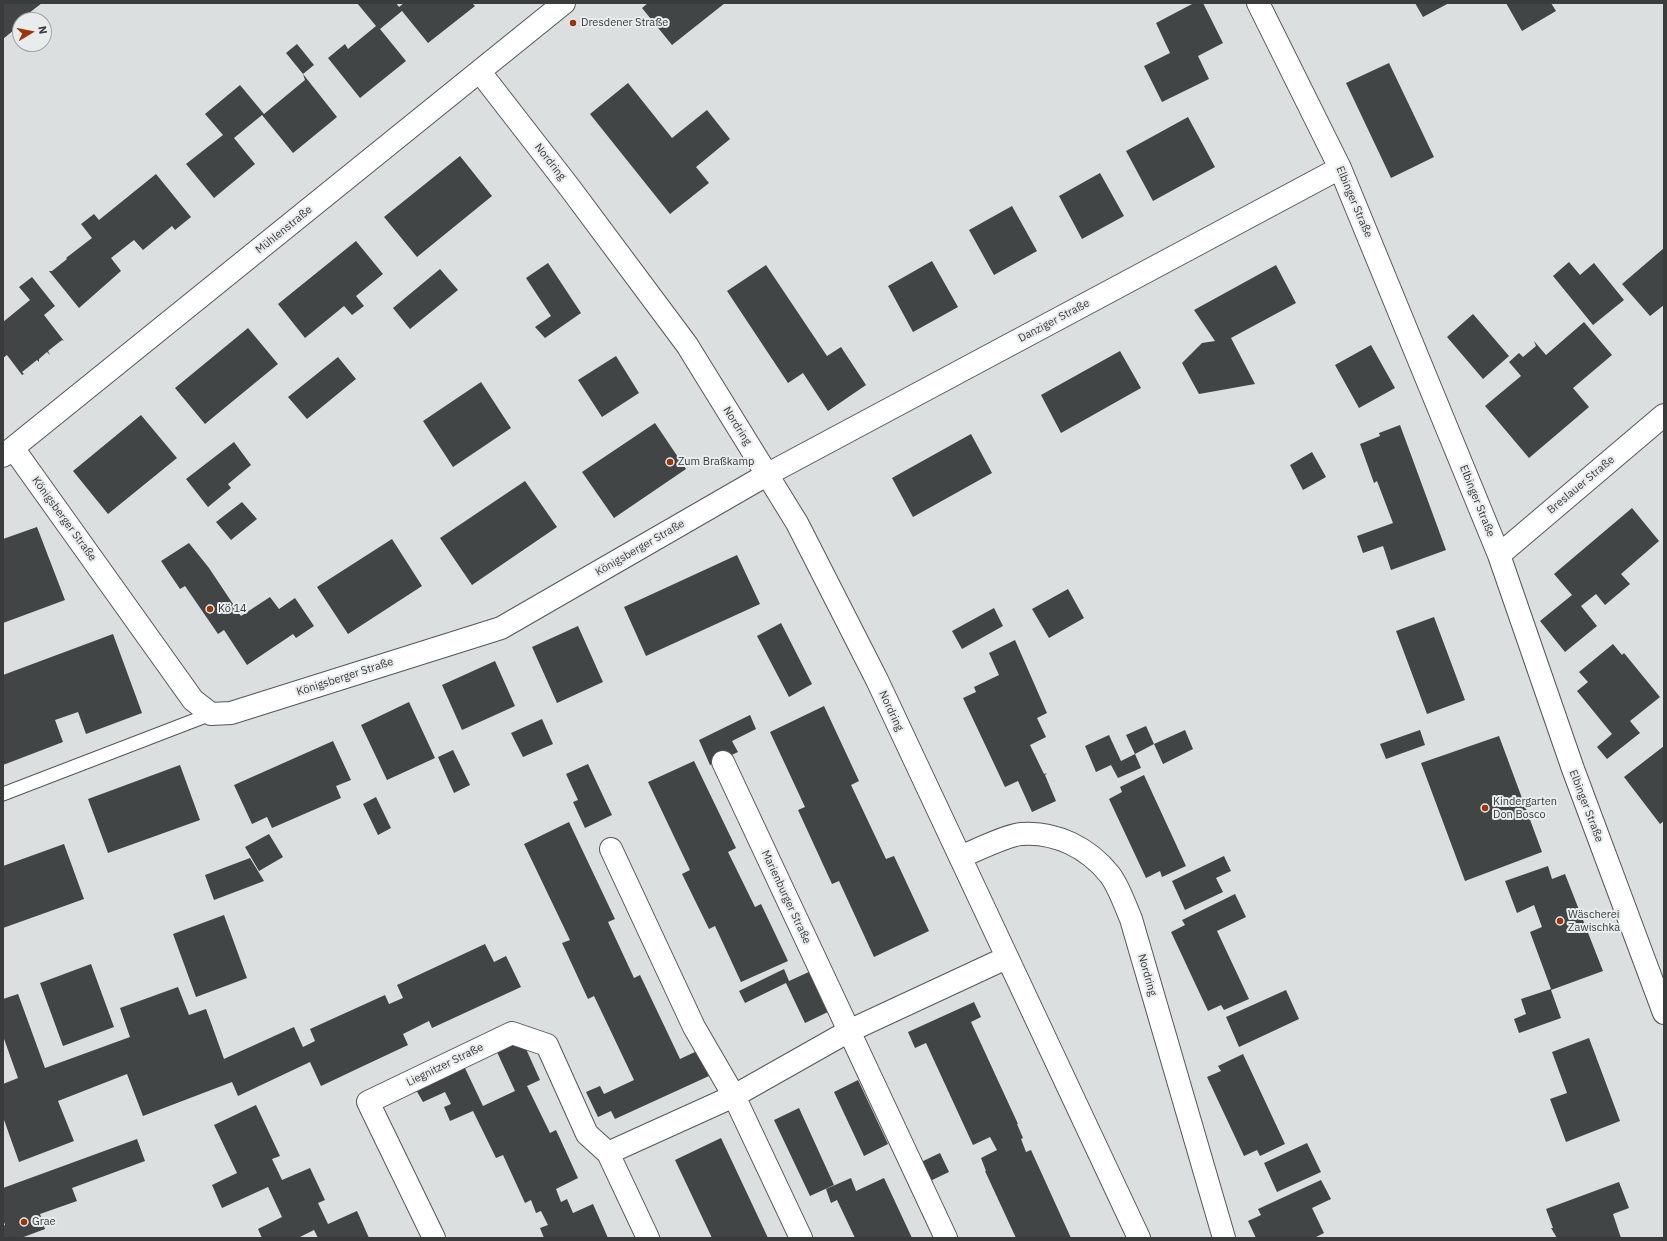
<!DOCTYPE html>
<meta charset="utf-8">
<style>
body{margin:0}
#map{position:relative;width:1667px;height:1241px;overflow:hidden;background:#dbdfdf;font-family:"IBM Plex Sans",sans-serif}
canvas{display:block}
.frame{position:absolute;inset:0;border:4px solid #3a3b3b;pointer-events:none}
.north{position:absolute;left:12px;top:12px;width:40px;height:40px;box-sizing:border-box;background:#e8ecec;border:1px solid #a2a5a5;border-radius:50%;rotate:80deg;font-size:11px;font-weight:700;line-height:16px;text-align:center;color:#3a3b3b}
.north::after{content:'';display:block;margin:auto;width:14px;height:18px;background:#9c3609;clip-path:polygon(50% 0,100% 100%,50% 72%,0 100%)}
</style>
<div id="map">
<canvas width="1667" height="1241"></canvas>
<div class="frame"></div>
<div class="north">N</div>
</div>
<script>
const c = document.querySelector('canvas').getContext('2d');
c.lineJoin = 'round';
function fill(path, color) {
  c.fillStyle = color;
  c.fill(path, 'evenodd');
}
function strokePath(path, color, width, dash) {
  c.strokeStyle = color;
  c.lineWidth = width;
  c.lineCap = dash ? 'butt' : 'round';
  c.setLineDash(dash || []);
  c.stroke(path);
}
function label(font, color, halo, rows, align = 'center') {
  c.font = font + ' "IBM Plex Sans",sans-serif';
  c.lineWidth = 4;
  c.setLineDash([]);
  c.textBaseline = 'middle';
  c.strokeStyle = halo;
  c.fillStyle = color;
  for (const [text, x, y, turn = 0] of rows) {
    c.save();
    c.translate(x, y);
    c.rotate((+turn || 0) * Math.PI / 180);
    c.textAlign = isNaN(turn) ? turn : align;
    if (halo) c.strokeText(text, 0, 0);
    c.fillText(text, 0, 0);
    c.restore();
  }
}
const building = new Path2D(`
 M3 3H42L20 20V25L3 39Z
 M357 3H396L399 7 404 3H472L475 6 428 43 402 11 380 29 406 61 360 98 328 58 345 44 348 49 376 26Z
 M648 3H725L672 45 642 8Z
 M1194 3H1203L1223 43 1198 56 1209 79 1162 102 1144 66 1170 53 1156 23Z
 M1415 3H1449L1423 17Z
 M1506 3H1551L1556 11 1522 31Z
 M297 44 314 65 303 74 286 53Z
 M1389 63 1434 157 1391 178 1346 83Z
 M303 74 337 117 293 153 262 115 234 138 255 164 214 198 186 164 223 135 205 114 240 85 264 114 305 80Z
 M628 83 672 138 707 110 730 139 696 167 709 183 670 214 590 114Z
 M1188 117 1215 167 1153 201 1126 151Z
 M460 156 492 196 417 257 384 217Z
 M1100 173 1124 216 1082 239 1059 196Z
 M156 174 191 217 175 230 172 226 143 250 134 240 111 258 121 271 79 308 49 271H52L67 259 66 258 92 238 81 224 94 214 99 220Z
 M1012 206 1037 251 994 275 969 230Z
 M356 241 383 274 356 296 364 306 352 315 344 306 305 338 278 304Z
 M1664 248V305L1650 316 1622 284Z
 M932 261 958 307 913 332 888 286Z
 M1569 262 1580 275 1594 263 1624 300 1593 325 1553 276Z
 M548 263 581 313 545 338 535 327 551 316 526 278Z
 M766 265 827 356 841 347 866 385 828 411 803 373 788 383 727 291Z
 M1276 265 1296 303 1231 338 1255 384 1199 394 1182 363 1202 343 1215 341 1194 310Z
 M440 269 458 290 410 329 393 308Z
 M32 277 55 306 44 315 64 341 62 340 48 351 50 355 47 352 39 359V362L37 360 22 372 24 374 22 375 7 355 3 358V322L30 300 19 287Z
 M1473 314 1509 356 1483 379 1447 337Z
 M1584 322 1612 355 1573 388 1589 407 1529 458 1485 406 1521 376 1509 362 1519 353 1523 357 1536 346 1534 341 1546 355Z
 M248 328 278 364 205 424 175 388Z
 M1371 345 1395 388 1359 408 1335 365Z
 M1120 351 1141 388 1061 433 1041 395Z
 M616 356 639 393 602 417 578 380Z
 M338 357 356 379 307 419 288 397Z
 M481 382 511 428 453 467 423 421Z
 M141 415 177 458 108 514 73 471Z
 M655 423 686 469 614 518 582 472Z
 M1400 425 1446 550 1391 570 1383 546 1363 553 1357 536 1393 523 1377 481 1374 483 1360 444 1380 436 1379 433Z
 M971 434 992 473 913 517 892 478Z
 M234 442 251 465 228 484 231 488 208 507 186 479Z
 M1312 452 1326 477 1303 490 1290 465Z
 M525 481 557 527 472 585 440 538Z
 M242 502 257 519 231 540 216 522Z
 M1632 508 1659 541 1621 574 1630 584 1605 605 1596 594 1581 606 1597 626 1565 652 1540 621 1572 595 1554 574Z
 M37 527 65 600 3 623V539Z
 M392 539 422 586 348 634 317 587Z
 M189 543 209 568 241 616 270 597 279 609 295 598 314 626 296 638 293 634 247 665 224 630 218 634 185 586 180 589 161 561Z
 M737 555 760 604 646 656 624 607Z
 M1068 589 1084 618 1049 638 1032 609Z
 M994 608 1003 626 962 649 952 631Z
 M1434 617 1465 700 1427 714 1396 631Z
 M781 623 812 684 789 697 757 636Z
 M578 626 603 682 557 703 532 647Z
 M113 634 142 713 86 734 78 712 55 720 63 742 3 765V675Z
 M1015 640 1047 713 1037 718 1046 737 1030 745 1044 774 1047 773 1045 775 1056 801 1032 812 1018 781 1005 787 963 698 976 692 974 687 999 675 989 653Z
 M1613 644 1622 655 1624 653 1660 697 1630 721 1640 733 1607 759 1597 747 1612 734 1577 691 1588 682 1579 672Z
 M495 661 515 706 462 730 442 685Z
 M409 702 435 758 387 780 361 725Z
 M824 706 859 781 851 785 886 859 894 856 929 931 874 957 839 881 832 884 798 810 805 807 770 732Z
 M750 715 756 729 732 741 738 752 710 765 699 740Z
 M542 719 553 744 523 757 511 733Z
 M1146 726 1154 744 1135 754 1126 735Z
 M1185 730 1193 749 1163 764 1154 744Z
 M1420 730 1425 745 1386 759 1380 744Z
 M1109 735 1121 761 1135 754 1141 768 1118 778 1111 765 1096 772 1085 746Z
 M1499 736 1542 852 1465 881 1421 763Z
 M333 741 351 780 336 786 341 798 272 828 267 817 252 824 234 785Z
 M1664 746V821L1660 824 1624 777Z
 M453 750 470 785 454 793 438 757Z
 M694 761 736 848 728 852 755 907 761 904 788 961 741 982 715 926 709 929 682 874 690 870 648 782Z
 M588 764 612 815 585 828 573 802 578 800 566 774Z
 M180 765 200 820 108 853 88 799Z
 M1144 775 1186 866 1162 877 1160 871 1146 878 1109 799 1122 792 1120 787Z
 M376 797 391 828 378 835 363 804Z
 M569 822 615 919 608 922 634 978 640 975 680 1059 697 1051 709 1076 615 1119 611 1111 598 1117 586 1092 600 1086 604 1094 634 1080 594 996 588 999 562 943 570 940 524 844Z
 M269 834 283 857 259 871 245 847Z
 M64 844 84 899 3 928V866Z
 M1224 856 1231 871 1216 878 1223 892 1185 910 1172 881Z
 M250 858 264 881 214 900 205 875Z
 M1548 866 1552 879 1565 874 1603 971 1551 990 1561 1018 1519 1033 1514 1019 1526 1014 1521 999 1551 989 1530 932 1542 927 1534 905 1517 913 1505 881Z
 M1235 894 1246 917 1217 931 1249 999 1224 1010 1221 1005 1208 1011 1171 932 1185 925 1182 920Z
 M224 915 247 978 196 997 173 934Z
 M485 944 494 962 506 956 521 987 432 1028 429 1021 403 1034 408 1045 359 1068 321 1086 310 1062 238 1096 232 1082 143 1116 127 1074 58 1101 74 1141 19 1162 3 1117V1084L18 1078 3 1036V999L18 994 45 1068 130 1037 120 1008 178 987 189 1015 206 1009 224 1059 226 1058 294 1027 303 1047 315 1041 310 1029 385 995 389 1004 403 998 397 985Z
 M91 964 114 1027 63 1046 40 983Z
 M784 969 789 981 811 971 830 1011 805 1023 786 983 745 1003 739 991Z
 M1286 990 1299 1019 1239 1047 1226 1017Z
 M974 1002 981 1017 971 1022 1018 1124H1017L1023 1138 1021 1139 1026 1152 1031 1150 1071 1238H1016L985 1171H986L981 1158 997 1150 990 1137 973 1145 926 1043 915 1048 908 1032Z
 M1589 1038 1620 1121 1566 1142 1550 1099 1567 1093 1552 1052Z
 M522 1040 540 1080 527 1086 550 1133 556 1130 578 1178 556 1189 561 1202 567 1199 573 1213 593 1204 608 1238H544L540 1228 548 1225 541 1211 536 1213 531 1200 525 1203 503 1155 496 1158 473 1111 450 1121 444 1107 451 1104 445 1092 423 1102 416 1090 464 1066 483 1106 515 1091 497 1052Z
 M1243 1054 1285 1144 1260 1156 1257 1150 1244 1156 1207 1077 1221 1071 1218 1066Z
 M858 1080 888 1144 864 1156 834 1092Z
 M256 1105 280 1156 272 1159 282 1180 310 1168 325 1200 318 1203 328 1224 357 1211 369 1238H318L314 1230 298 1238H262L258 1229 282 1217 268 1187 222 1208 212 1185 237 1173 214 1125Z
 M799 1108 834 1185 810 1196 774 1120Z
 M721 1138 753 1206 768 1238H712L675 1160Z
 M137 1139 145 1161 72 1188 77 1201 40 1214 45 1229 21 1238H3V1226L5 1225 3 1219V1188Z
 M1307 1143 1321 1172 1277 1192 1264 1163Z
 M940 1153 949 1172 928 1182 919 1163Z
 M851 1178 856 1191 884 1178 912 1238H855L837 1200 831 1203 826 1189Z
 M1321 1180 1331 1199 1312 1208 1324 1233 1314 1238H1256L1248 1221 1261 1215 1258 1209Z
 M1619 1182 1629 1208 1613 1214 1621 1238H1557L1551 1228H1553L1546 1209Z`);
const service = new Path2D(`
 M3 794 211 714`);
const minor = new Path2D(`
 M1258 3 1340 168 1499 555 1573 769 1664 1013
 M480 72 570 188 687 345 797 523 877 680 1139 1238
 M13 448 193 700 211 714 231 713 501 628 768 474 1340 168
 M3 456 564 3
 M1499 555 1664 415
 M723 762 946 1238
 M611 849 694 1027 734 1096 801 1238
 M960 857C975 851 1007 835 1021 834 1055 831 1089 848 1110 875 1119 887 1125 905 1131 919L1224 1238
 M608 1153 734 1096 849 1031 1006 958
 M434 1238 368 1102 512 1033 547 1045 587 1134 608 1153 648 1238`);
const markers = [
 [573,23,4,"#9c3609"],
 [670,462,4,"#9c3609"],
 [210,609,4,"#9c3609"],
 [1485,808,4,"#9c3609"],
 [1560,921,4,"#9c3609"],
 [24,1222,4,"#9c3609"]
];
const poiNames = [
 ["Dresdener Straße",581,23],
 ["Zum Braßkamp",678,462],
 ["Kö 14",218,609],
 ["Kindergarten",1493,802],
 ["Don Bosco",1493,815],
 ["Wäscherei",1568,915],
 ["Zawischka",1568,928],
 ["Grae",32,1222]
];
const streetNames = [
 ["Nordring",550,162,52],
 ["Elbinger Straße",1354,202,67],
 ["Mühlenstraße",284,230,-39],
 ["Danziger Straße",1054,321,-28],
 ["Nordring",737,426,58],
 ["Breslauer Straße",1581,485,-40],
 ["Elbinger Straße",1477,501,68],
 ["Königsberger Straße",64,519,54],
 ["Königsberger Straße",640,548,-30],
 ["Königsberger Straße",345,677,-18],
 ["Nordring",891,711,65],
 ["Elbinger Straße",1586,806,69],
 ["Marienburger Straße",786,897,65],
 ["Nordring",1147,975,74],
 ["Liegnitzer Straße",445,1065,-26]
];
fill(building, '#414545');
strokePath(service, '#545757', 15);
strokePath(minor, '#545757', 24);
strokePath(service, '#fff', 13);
strokePath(minor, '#fff', 22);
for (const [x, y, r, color] of markers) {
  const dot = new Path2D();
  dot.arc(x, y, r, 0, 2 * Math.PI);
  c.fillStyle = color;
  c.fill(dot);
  strokePath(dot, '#e8ecec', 1.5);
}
label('11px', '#3a3b3b', '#e8ecec', poiNames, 'left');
label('11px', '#3a3b3b', '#e8ecec', streetNames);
</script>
